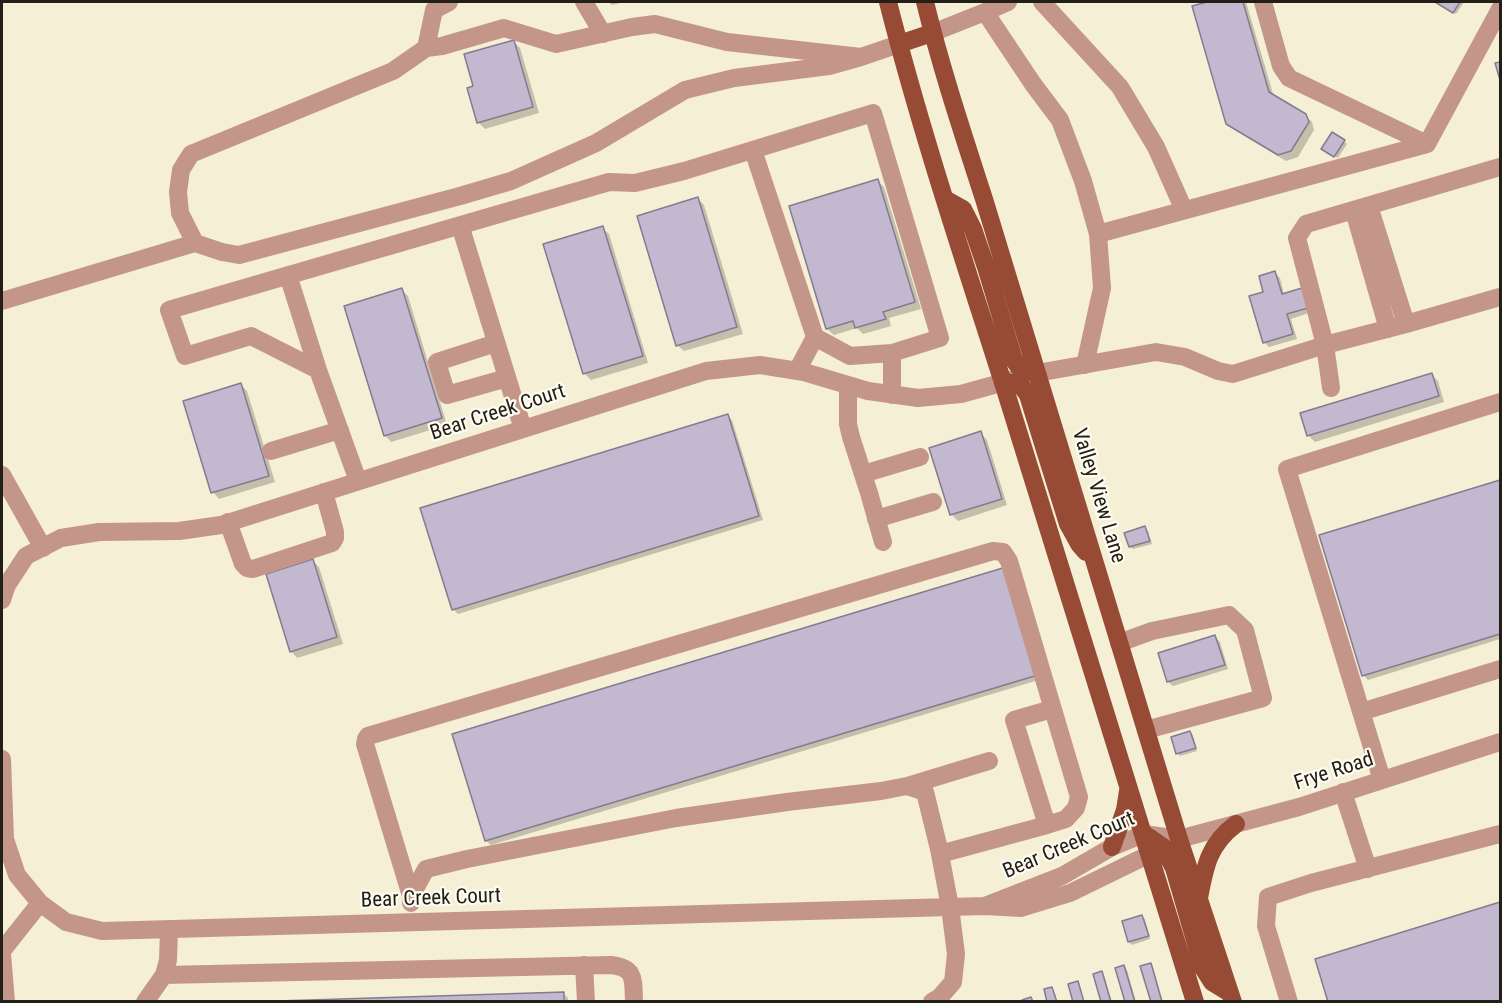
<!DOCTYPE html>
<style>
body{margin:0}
#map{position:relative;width:1502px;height:1003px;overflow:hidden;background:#f5efd5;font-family:"Roboto Condensed",sans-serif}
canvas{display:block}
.frame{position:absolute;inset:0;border:3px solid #222016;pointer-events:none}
</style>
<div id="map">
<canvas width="1502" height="1003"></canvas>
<div class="frame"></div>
</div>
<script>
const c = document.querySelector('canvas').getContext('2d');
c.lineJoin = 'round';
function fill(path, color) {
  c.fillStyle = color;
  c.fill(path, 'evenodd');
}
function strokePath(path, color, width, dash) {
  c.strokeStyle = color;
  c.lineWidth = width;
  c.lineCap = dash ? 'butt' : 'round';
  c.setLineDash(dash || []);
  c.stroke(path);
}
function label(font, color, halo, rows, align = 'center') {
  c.font = font + ' "Roboto Condensed",sans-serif';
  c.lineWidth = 4.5;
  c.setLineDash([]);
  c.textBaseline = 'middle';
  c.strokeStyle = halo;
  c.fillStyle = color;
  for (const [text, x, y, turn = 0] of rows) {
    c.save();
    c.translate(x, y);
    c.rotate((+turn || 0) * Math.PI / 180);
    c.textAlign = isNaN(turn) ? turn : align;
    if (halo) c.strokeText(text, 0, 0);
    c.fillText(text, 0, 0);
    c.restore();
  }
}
const shadow = new Path2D(`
 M609 2H624L612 5Z
 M1213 2H1246L1274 97 1305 115 1312 122 1314 130 1298 157 1286 161 1235 130 1228 124 1194 7Z
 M1437 2H1464L1456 14Z
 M513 41 520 48 539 113 485 129 478 122 475 87Z
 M1344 141 1347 144 1338 158 1326 151Z
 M878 181 884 187 921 309 889 318 891 326 863 334 857 328 834 335 827 329Z
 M698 199 704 205 743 334 684 351 677 345Z
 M602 228 609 234 648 363 591 380 585 374 545 245Z
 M1275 273 1280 278 1284 294 1302 289 1312 312 1291 319 1297 339 1269 347 1264 342 1265 293Z
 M402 290 408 296 447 425 391 442 385 435Z
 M1431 374 1438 381 1444 402 1315 442 1308 435Z
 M241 385 247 391 275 482 219 499 213 492Z
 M727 416 732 420 763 520 458 614 453 609Z
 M980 433 987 440 1007 505 958 521 951 514Z
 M1500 481V639L1368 680 1363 675 1321 536Z
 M1145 528 1148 531 1152 544 1133 549 1130 547 1126 534Z
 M313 561 319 567 343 644 297 658 291 651Z
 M1011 574 1042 679 491 845 486 841Z
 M1215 637 1220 642 1228 669 1173 686 1168 682 1160 654Z
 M1190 733 1193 735 1197 751 1180 756 1177 753Z
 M1500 904V1002H1330L1317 960Z
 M1142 917 1145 919 1150 939 1132 945 1129 942 1123 922Z
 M1150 965 1153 967 1163 1002H1152Z
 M1124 967 1127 970 1136 1002H1126Z
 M1101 973 1104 976 1112 1002H1103Z
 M563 993 568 998V1002H294Z`);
const building = new Path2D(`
 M1207 2H1243L1269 92 1306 114 1309 122 1291 151 1278 155 1226 124 1192 6Z
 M1435 2H1460L1453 13Z
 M514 40 533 107 477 123 467 88 473 86 464 54Z
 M1500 62V80L1495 63Z
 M1332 132 1345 140 1334 157 1321 149Z
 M878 179 915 302 883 312 886 319 855 328 853 321 826 329 789 206Z
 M698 197 737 327 676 346 637 216Z
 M603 226 643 356 583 374 543 244Z
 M1275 271 1282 294 1302 288 1308 308 1287 314 1293 334 1263 343 1249 296 1263 292 1259 276Z
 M402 288 442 418 384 436 344 306Z
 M1432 373 1439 396 1307 436 1300 413Z
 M241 383 269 476 211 493 183 401Z
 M728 414 759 516 452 610 420 508Z
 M981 431 1002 499 950 515 929 448Z
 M1500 480V634L1362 676 1319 535Z
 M1145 526 1150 541 1129 547 1124 533Z
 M313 559 337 637 290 652 266 574Z
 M1006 567 1038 675 485 841 452 734Z
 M1215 635 1225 665 1167 682 1158 653Z
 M1190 731 1196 748 1176 754 1171 737Z
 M1500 902V1002H1328L1315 959Z
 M1142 915 1149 936 1128 942 1122 921Z
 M1151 963 1162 1002H1151L1140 966Z
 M1124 965 1135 1002H1125L1115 968Z
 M1102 971 1111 1002H1101L1093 974Z
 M1078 981 1084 1002H1073L1068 984Z
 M1052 987 1057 1002H1047L1044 989Z
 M564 992V1002H245Z
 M1031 997 1033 1002H1022V1000Z`);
const minor = new Path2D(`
 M584 2 603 34
 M1042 2 1120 87 1156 147 1184 210
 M1263 2 1281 66 1289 78 1427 144
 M985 12 1008 2
 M932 33 985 12 1033 84 1060 120 1083 181 1098 234 1102 288 1085 365
 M426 48 434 10 449 2
 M861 57 727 42 655 24 632 27 556 44 504 28 442 46 426 48 393 71 191 154 181 170 178 192 180 213 195 243 222 252 239 255 460 196 511 181 596 143 685 90 734 78 829 66 861 57 899 44
 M753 150 815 337
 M1369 206 1406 324
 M1354 211 1388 329
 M460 225 523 429
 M1098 234 1427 144 1500 9
 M288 275 318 370
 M2 301 195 243
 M496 343 437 362 447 395 507 378
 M797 371 815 337 850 356 892 353
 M848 386V424L851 437 869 493 883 542
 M1331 388 1325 345 1297 238 1306 224 1500 167
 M271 451 340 430
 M863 474 920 457
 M2 475 43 548
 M358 481 318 370 251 336 185 356 169 310 609 182 635 183 684 171 873 113 940 338 892 353V395
 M876 519 933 502
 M228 522 243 564 247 568 253 569 332 543 335 538V532L324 492
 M2 600 7 585 26 556 61 538 99 532 179 531 221 525 706 371 760 365 804 372 868 391 918 398 961 394 1037 373 1156 352 1185 357 1218 371 1233 374 1325 345 1406 324 1500 297
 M1119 643 1152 631 1229 615 1245 630 1263 698 1146 730
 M1361 712 1500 669
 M2 759 5 839 17 875 40 903 66 922 102 931 985 906 1021 908 1070 893 1150 854 1179 839 1144 834 1112 847 1062 876 985 906
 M1382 780 1287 469 1500 402
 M907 786 989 761
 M1343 792 1368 869
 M1047 825 1014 720 1052 709
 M1179 839 1299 807 1500 742
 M411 896 365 744 366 739 368 736 993 551 1003 552 1009 561 1079 797 1076 808 1066 819 1047 825 940 854
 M411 903V896L426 869 467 859 676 818 787 802 881 791 907 786 925 792 939 849 950 907 956 954 953 982 940 997 932 1002
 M2 951 40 903
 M2 954 6 1002
 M584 965 586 1002
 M164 975 611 965C636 968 633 979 634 1002
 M145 1002 164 975 168 960 169 930
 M1289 1002 1266 926 1268 897 1311 883 1500 834`);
const major = new Path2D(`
 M888 2C921 132 964 260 1005 389 1068 593 1133 797 1195 1002
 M925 2C941 68 963 134 984 199L1179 839 1233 1002
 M899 44 932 33
 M945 199 963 209 973 229 986 267 1014 360 1021 370 1037 373
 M1003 382 1020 384 1028 395 1068 524 1079 544 1086 552
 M1144 834 1163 847 1174 868 1203 968 1212 982 1230 993
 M1112 847 1125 810 1128 791
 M1199 898C1205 866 1209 844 1236 824`);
const streetNames = [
 ["Bear Creek Court",498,413,-18],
 ["Valley View Lane",1098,496,73],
 ["Frye Road",1334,772,-18],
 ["Bear Creek Court",1069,846,-23],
 ["Bear Creek Court",431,899,-2]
];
fill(shadow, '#0003');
fill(building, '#c2b8cf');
strokePath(building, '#857b91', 1.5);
strokePath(minor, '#c39689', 18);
strokePath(major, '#974b35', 18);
label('21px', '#222016', '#fefcf2', streetNames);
</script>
